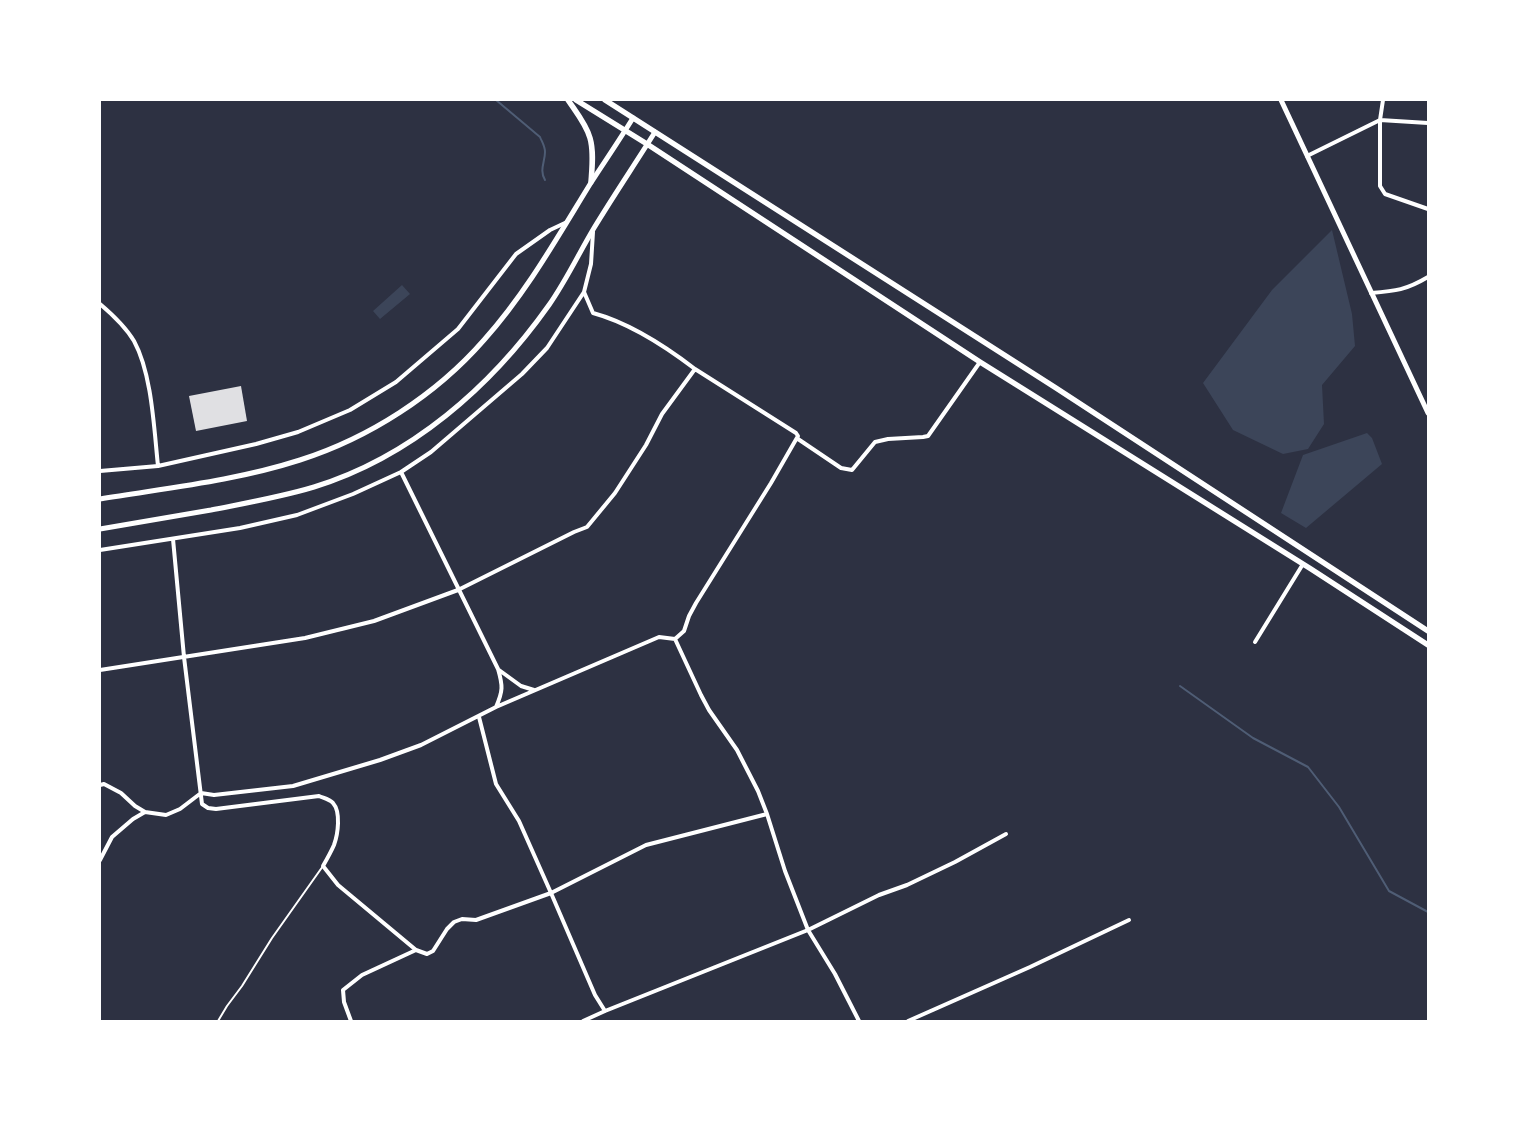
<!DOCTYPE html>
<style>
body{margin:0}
#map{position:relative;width:1528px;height:1121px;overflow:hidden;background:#2d3142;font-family:Roboto,sans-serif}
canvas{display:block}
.frame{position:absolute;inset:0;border:101px solid #fff;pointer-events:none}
</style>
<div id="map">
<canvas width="1528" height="1121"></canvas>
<div class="frame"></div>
</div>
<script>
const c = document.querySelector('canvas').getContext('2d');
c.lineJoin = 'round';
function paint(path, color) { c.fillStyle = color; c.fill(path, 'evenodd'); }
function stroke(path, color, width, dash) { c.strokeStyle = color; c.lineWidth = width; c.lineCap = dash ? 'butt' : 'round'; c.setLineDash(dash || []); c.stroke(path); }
const green = new Path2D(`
 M1332,230l20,84 3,32 -33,39 2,39 -16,25 -25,5 -50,-24 -30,-47 69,-93z
 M402,285l8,9 -30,25 -7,-8z
 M1367,433l5,5 10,26 -76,64 -25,-15 22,-58z`);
const stream = new Path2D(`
 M496,100l44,37c2,5 5,9 5,15 0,10 -6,18 0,28
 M1180,686l73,52 55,29 31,40 50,84 39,21`);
const building = new Path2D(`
 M241,386l6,35 -51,10 -7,-35z`);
const service = new Path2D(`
 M218,1021l9,-15 15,-20 30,-48 51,-72`);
const minor = new Path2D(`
 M1383,100l-3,20v66l5,8 43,15
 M1307,156l73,-36 48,3
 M1371,293c25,-2 35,-3 57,-16
 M100,304c13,11 25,22 34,37 18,33 20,88 24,125
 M798,439l43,29 11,2 23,-28 13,-3 35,-2 5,-1 52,-74
 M100,471l58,-5 98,-22 42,-12 52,-22 46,-28 62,-53 58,-75 34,-24 17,-8
 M401,472l97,197c5,17 5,22 -2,38
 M173,539l11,118 18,147 6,4 8,1 103,-13c4,2 10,3 14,7 8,9 5,31 1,42 -3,7 -7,14 -11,21l15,19 78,65 11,4 6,-3 14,-22 7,-7 8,-3 14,1 75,-27 95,-48 121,-31
 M100,550l140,-22 57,-13 56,-21 48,-22 30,-20 91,-78 25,-26 37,-56 7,-28 2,-32
 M675,639l26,56 8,15 28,40 21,41 9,23 18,57 23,59 27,44 24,47
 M1255,642l48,-78
 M100,670l205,-32 69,-17 84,-31 116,-58 13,-5 28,-34 31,-48 16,-31 33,-45c-30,-23 -65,-46 -102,-56l-9,-21
 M499,670l22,16 13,4
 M479,717l17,67 23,37 32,72 44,102 10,16
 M100,785l4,-1 17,9 14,13 10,6 21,3 14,-6 21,-16 13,2 79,-9 87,-26 41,-15 75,-38 163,-70 16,2 9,-8 5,-15 7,-13 75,-120 27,-47 -2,-3 -101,-64
 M100,860l12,-23 21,-18 12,-7
 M351,1021l-7,-19 -1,-12 19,-15 54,-25
 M583,1021l22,-10 203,-81 71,-35 28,-10 48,-23 51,-28
 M908,1021l122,-54 99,-47`);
const tertiary = new Path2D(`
 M1281,100l147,313
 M100,499c66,-11 135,-18 200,-39 69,-22 136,-65 184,-120 43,-48 74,-104 108,-159 14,-21 28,-42 41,-63
 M100,529c37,-6 74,-13 111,-19 35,-7 70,-13 103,-23 97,-30 177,-100 235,-182 17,-24 30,-52 45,-77 20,-33 41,-64 61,-96`);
const secondary = new Path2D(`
 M568,100c8,12 18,24 22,38 4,14 2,30 1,44
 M576,100l71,44 333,218 331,207 117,76
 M605,100l451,288 372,243`);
paint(green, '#3c4559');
stroke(stream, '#4f5d75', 2);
paint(building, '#e0e0e3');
stroke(service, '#fff', 2);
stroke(minor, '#fff', 4);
stroke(tertiary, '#fff', 5);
stroke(secondary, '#fff', 5.5);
</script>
